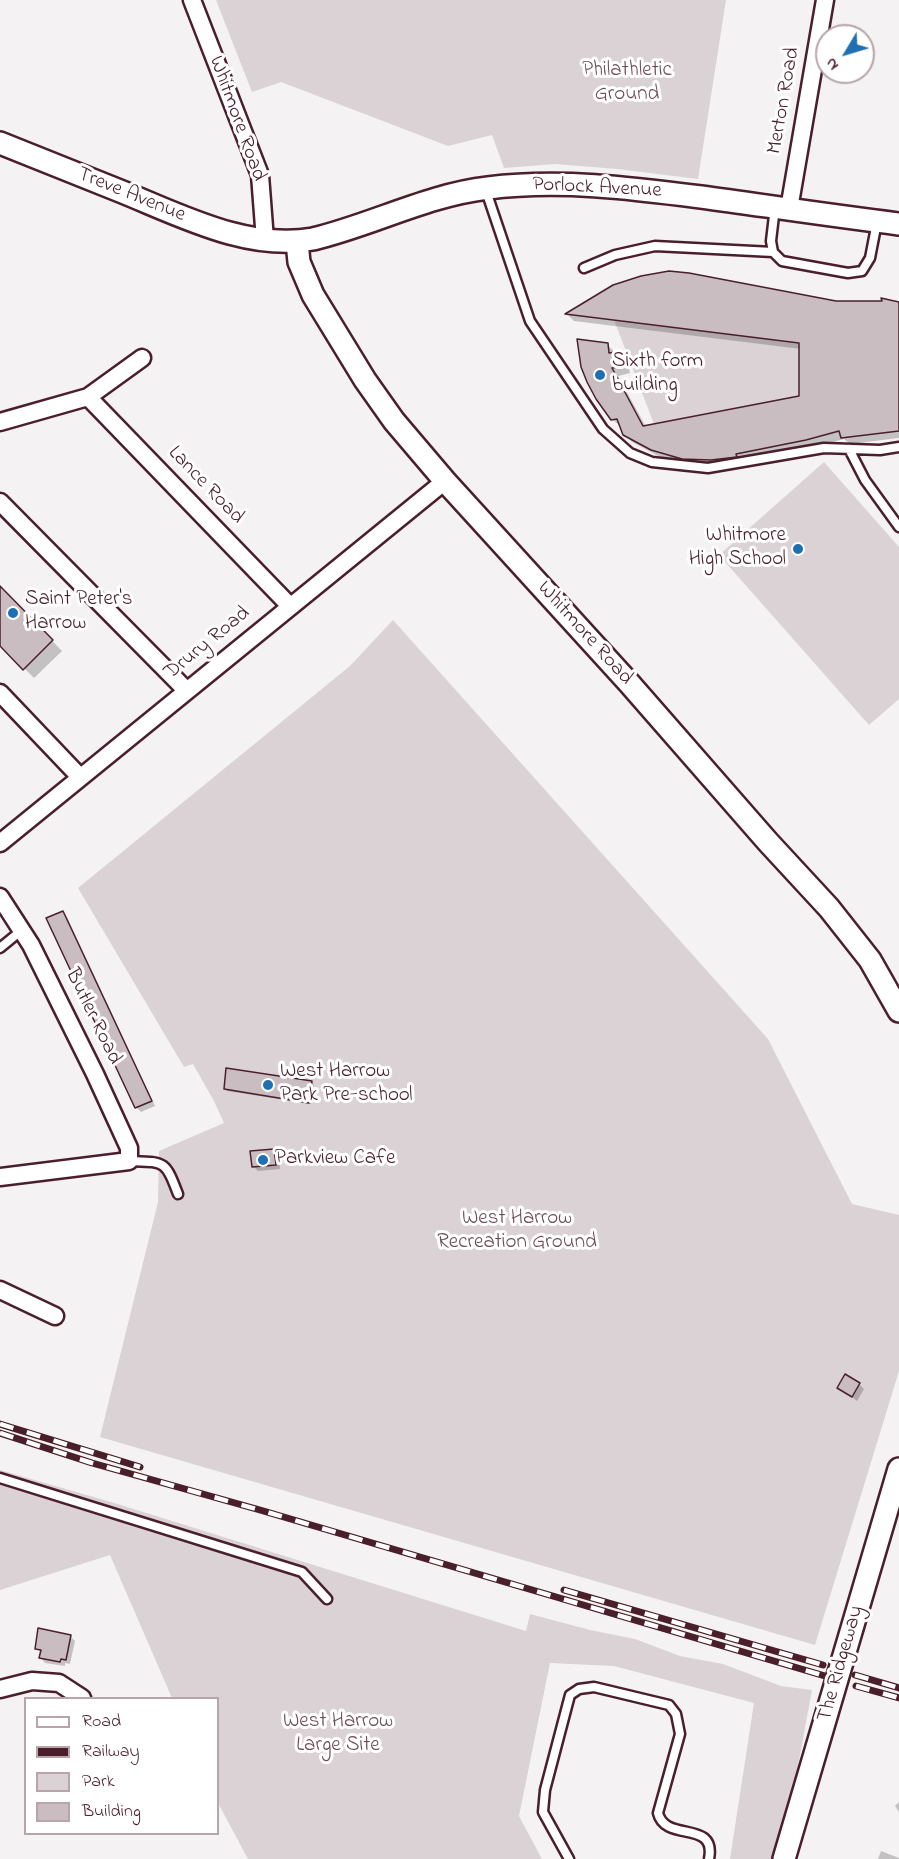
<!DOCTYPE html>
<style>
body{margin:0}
#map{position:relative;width:899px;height:1859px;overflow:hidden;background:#f4f2f2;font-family:"Indie Flower",sans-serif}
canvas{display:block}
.legend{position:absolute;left:24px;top:1697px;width:195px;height:138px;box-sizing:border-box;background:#fff;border:2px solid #b7a5aa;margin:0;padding:8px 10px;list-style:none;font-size:18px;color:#4a1f2b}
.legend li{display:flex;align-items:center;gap:12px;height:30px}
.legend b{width:30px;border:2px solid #b7a5aa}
.north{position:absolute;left:815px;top:24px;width:60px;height:60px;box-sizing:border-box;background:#fff;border:2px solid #b7a5aa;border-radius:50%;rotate:232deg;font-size:16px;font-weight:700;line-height:24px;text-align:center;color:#4a1f2b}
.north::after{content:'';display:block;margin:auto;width:21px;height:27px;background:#1f6fb2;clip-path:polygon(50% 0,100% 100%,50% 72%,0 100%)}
</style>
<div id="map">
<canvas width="899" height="1859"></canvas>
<ul class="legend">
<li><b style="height:8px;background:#fff"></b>Road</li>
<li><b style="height:8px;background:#4a1f2b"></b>Railway</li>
<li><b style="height:16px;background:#dbd2d5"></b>Park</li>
<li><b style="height:16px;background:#cabdc1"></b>Building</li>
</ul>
<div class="north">N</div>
</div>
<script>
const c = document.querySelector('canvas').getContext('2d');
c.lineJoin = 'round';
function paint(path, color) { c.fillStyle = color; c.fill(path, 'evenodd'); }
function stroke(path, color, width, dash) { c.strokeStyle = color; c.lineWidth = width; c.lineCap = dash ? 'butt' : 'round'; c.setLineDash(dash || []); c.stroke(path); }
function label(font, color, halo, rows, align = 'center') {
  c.font = font + ' "Indie Flower",sans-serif'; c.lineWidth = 6; c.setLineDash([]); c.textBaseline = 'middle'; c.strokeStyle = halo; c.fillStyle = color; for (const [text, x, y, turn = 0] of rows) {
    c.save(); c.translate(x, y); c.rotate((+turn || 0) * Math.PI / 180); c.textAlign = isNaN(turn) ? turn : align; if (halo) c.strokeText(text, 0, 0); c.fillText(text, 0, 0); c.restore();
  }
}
const green = new Path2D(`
 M216,0h510l-28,179 -81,-10 -62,-5 -51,4 -12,-33 -44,11 -167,-64 -29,10z
 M614,320l185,23v53l-145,28z
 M824,462l75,85v152l-30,26 -150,-170z
 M393,620l375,419 84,165 47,11v156l-84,274 -715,-208 58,-235 1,-51 65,-28 -10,-22 -21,-37 -9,3 -106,-179 272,-222z
 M0,1470l111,32 415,129 4,-17 60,16 45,9 45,17 43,8 58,22 31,4 -15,81 -25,88h-42l24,-156 -140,-37 -64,-3 -31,153 23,43h-294l-30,-56v-105h-46l-62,-143 -110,35z`);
const shadow = new Path2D(`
 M614,286l222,17h63v135l-49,6 -6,-5 -30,8 -72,14 -51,5 -31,-9 -28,-15 -8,-8 -3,-7 -9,-8 -5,-74 8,7h5l7,8 3,13 -12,3 28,51 155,-29v-49l-227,-28 -6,-6z
 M0,587l62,64 -28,27 -34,-34z
 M63,912l4,5 88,189 -14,6 -4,-4 -89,-189z
 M312,1083l2,2 -3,19 -84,-13 -2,-2z
 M274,1150l5,5 1,14 -22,2 -5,-5z
 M859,1384l5,5 -7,12 -18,-13z
 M70,1636l5,5 -5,23 -5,-1v3l-20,-3 -4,-5 1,-5 -6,-5z
 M899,1802v10l-4,-6z
 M881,1851l18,7v1h-21z`);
const building = new Path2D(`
 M669,271l20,2 147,28h46l-1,-3 18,4v129l-58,7 -2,-7 -33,9 -70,14 1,3 -26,3 -29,-1 -31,-9 -28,-15 -6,-16 -6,1 -15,-21 -9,-17 -6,-15 -4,-28 31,4 1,10 12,-2 3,15 -12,2 31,58 156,-30v-53l-234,-29 48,-29 28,-9z
 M0,586l53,54 -30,30 -23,-24z
 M63,911l89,190 -17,7 -89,-190z
 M226,1068l86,13 -3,22 -85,-14z
 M274,1149l2,16 -24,2 -2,-16z
 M845,1374l15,9 -8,14 -15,-9z
 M38,1628l33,7 -5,25 -5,-1 -1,3 -21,-4 2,-8 -6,-1z`);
const service = new Path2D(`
 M485,188l45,133 73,108 27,24 22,9 56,6 116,-20 56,2 19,-3
 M775,207l-4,34 2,11 9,9 66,12 14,-2 8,-13 7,-36
 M584,268l31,-13 40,-9 118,6
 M849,449l16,31 34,47
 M0,948l22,-18
 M129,1161c36,1 36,-1 49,33
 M0,1478l302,94 25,27
 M569,1859l-26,-47 2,-22 25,-95 9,-6 15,-2 75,18 7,9 4,20 -22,79c7,30 59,6 51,46`);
const minor = new Path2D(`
 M192,0l68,175 5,65
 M789,209l36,-209
 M88,397l202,209
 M0,422l88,-25 54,-39
 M0,502l186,188
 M0,693l80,84
 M0,843l445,-362
 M0,897l31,48 64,129 34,74v13l-129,16
 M0,1290l55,26
 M0,1689l32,-8 27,2 23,15`);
const tertiary = new Path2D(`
 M0,143c40,16 80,32 120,48 60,24 127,60 193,48 59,-14 114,-44 175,-51 71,-9 142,0 213,9 66,9 132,19 198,27
 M297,242l2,20 14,33 52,85 29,41 51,60 184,202 139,159 61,66 41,52 29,51
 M784,1859l115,-390`);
const rail = new Path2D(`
 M0,1424l140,43
 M0,1433l92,30 168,47 565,166
 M564,1590l259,75
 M855,1675l44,13
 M856,1686l43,12`);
const markers = [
 [600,375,6,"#1f6fb2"],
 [798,549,6,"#1f6fb2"],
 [13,613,6,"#1f6fb2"],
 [268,1085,6,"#1f6fb2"],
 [263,1160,6,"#1f6fb2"]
];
const parkNames = [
 ["Philathletic",627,72],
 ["Ground",627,96],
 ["West Harrow",517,1220],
 ["Recreation Ground",517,1244],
 ["West Harrow",338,1723],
 ["Large Site",338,1747]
];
const streetNames = [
 ["Merton Road",785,101,-80],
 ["Whitmore Road",236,119,70],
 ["Porlock Avenue",597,189,3],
 ["Treve Avenue",131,196,22],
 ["Lance Road",205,486,46],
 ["Whitmore Road",584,634,48],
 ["Drury Road",208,644,-39],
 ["Butler Road",92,1017,64],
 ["The Ridgeway",842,1664,-74]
];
const poiNames = [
 ["Sixth form",612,363],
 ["building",612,387],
 ["Whitmore",786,537,"right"],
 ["High School",786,561,"right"],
 ["Saint Peter's",25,601],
 ["Harrow",25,625],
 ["West Harrow",280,1073],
 ["Park Pre-school",280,1097],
 ["Parkview Cafe",275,1160]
];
paint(green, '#dbd2d5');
paint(shadow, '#0003');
paint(building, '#cabdc1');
stroke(building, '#4a1f2b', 1.5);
stroke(service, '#4a1f2b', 13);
stroke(minor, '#4a1f2b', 21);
stroke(tertiary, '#4a1f2b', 26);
stroke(service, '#fff', 8);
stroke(minor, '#fff', 16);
stroke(tertiary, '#fff', 21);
stroke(rail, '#4a1f2b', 7);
stroke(rail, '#fff', 4.5, [14]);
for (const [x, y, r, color] of markers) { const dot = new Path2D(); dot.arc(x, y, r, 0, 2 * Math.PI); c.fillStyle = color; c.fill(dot); stroke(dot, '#fff', 2); }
label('21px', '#6e4c56', '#fff', parkNames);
label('21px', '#4a1f2b', '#fff', streetNames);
label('21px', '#4a1f2b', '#fff', poiNames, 'left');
</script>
